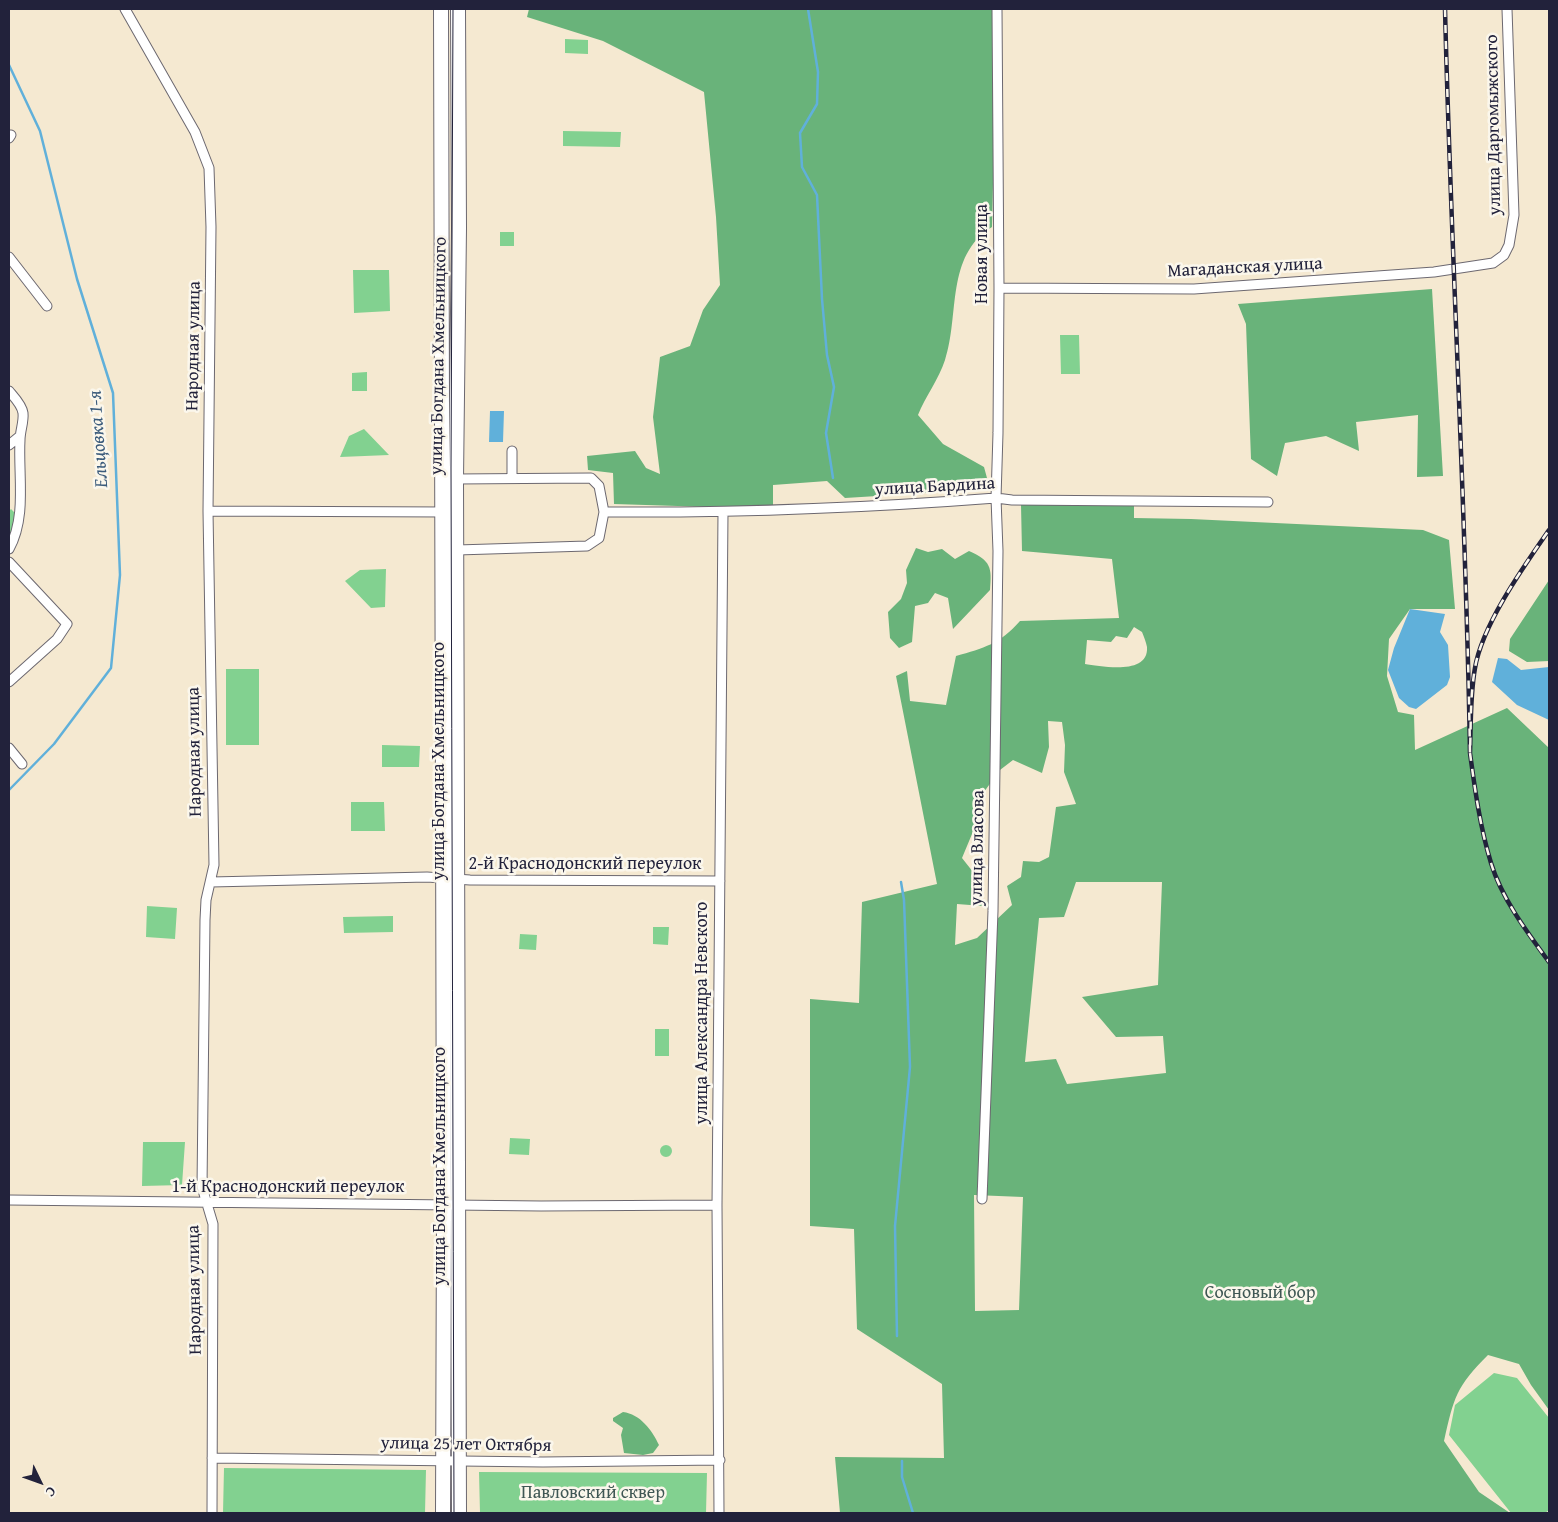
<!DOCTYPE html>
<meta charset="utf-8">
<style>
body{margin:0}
#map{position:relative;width:1558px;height:1522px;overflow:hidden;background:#f5e9d1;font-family:"Gentium Book Plus",serif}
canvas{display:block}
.frame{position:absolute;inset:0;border:10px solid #22223b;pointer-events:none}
.north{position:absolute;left:15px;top:1457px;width:50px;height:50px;-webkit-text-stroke:4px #fbf7ec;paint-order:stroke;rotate:132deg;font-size:14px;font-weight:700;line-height:20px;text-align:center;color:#22223b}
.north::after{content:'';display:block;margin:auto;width:18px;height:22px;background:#22223b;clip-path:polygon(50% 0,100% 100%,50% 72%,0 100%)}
</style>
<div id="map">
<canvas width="1558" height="1522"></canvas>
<div class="frame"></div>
<div class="north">С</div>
</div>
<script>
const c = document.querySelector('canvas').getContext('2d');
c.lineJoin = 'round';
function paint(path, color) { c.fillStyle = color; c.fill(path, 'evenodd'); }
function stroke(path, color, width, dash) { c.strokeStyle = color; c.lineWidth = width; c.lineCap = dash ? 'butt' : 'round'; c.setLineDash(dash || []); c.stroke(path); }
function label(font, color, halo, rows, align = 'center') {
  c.font = font + ' "Gentium Book Plus",serif'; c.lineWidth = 5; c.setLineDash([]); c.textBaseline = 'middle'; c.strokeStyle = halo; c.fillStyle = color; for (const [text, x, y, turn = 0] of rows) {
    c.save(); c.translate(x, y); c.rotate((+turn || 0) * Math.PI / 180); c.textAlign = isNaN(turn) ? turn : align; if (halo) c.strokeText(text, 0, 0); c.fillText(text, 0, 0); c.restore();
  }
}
const green = new Path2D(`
 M565,39l23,1v14l-23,-1z
 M563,131l58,1 -1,15 -57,-1z
 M500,232h14v14h-14z
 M353,270h36l1,41 -36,2z
 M1060,335h19l1,39h-19z
 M367,372v19h-15v-18z
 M364,429l25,26 -49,2 9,-21z
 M11,509l5,5 -7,29v-32z
 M386,569l-1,38 -14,1 -26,-27 15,-11z
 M226,669h33v76h-33z
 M382,745l38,1 -1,21h-37z
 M351,802h33l1,29h-34z
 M147,906l30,2 -2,31 -29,-2z
 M393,916v16l-49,1 -1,-16z
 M653,927h16l-1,18 -15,-1z
 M520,934l17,1 -1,15 -17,-1z
 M655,1029h14v27h-14z
 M510,1138l20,1 -1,16 -20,-1z
 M143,1142h42l-3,43 -40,1z
 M660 1151a6 6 0 1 1 12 0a6 6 0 1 1-12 0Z
 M1494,1373l23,5 32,40v92l-4,3h-34l-62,-78 6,-30z
 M224,1468l202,2 -1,43h-202z
 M479,1472l228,1 -1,40h-226z`);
const forest = new Path2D(`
 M529,9l468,1 -5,217c-47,29 -32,88 -47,133 -6,19 -20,37 -27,55l25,29 41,23 6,22 -145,9 -18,-17 -54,4v24l-159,-5 -1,-31 -25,-3 -1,-14 48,-5 11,17 14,6 -7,-57 7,-60 30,-11 13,-36 17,-25 -4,-68 -12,-125 -101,-51 -76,-24z
 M1432,289l11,187 -26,1 1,-62 -62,7 3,29 -33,-15 -41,7 -8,33 -26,-17 -5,-135 -8,-20z
 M1134,503v15l57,1 232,11 26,10 6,69h-45l-21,30 -2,37 11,36 16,3 1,35 92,-42 42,40v662l-18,-25 -12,-21 -31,-9c-32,32 -34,42 -44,86l35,51 31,21h-670l-5,-56 109,1 -2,-74 -85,-55 -3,-100 -44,-3v-227l49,4 3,-101 75,-18 -41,-208 11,-5 3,30 36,4 10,-49c28,-8 44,-12 64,-35l99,-3 -7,-59 -90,-8 -1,-46zM1134,627l8,5c2,5 4,10 5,15 2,29 -46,19 -62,17l2,-24 24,2 5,-6 11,2zM1048,721l14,1 3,23 -1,27 12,32 -20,3 -7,50 -10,5 -16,-1 -2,16 -14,9 5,19 -35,33 -22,7 2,-41 26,2 -6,-29 -15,-19 20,-48 -1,-14 19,-26 13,-10 29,13 7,-26zM1076,882h86l-4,103 -76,12 34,40 47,-1 3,37 -99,11 -11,-25 -31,3 14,-144 25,-1zM974,1195l49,2 -4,113 -44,1z
 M916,548l12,4 14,-3 13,10 14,-8c22,10 23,16 21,39l-37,39 -5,-31 -13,-5 -7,10 -13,3 -3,36 -13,6 -9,-10 -2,-26 13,-13 6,-16 -1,-13z
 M1549,580v81l-22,1 -18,-11 1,-12z
 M623,1412c17,2 29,18 36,33l-6,8 -10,2 -19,-2 -3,-18 2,-7 -10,-7v-3z`);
const water = new Path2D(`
 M490,411h14l-1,31h-14z
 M1410,609l35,5 -5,18 8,13 2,32 -3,8 -31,24 -7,-2 -10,-9 -11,-28 6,-22z
 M1498,658l9,1 14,11 28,-3v53l-32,-15 -25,-23z`);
const stream = new Path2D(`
 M808,9l10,63 -1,32 -17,29 2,34 15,28 5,104 5,56 7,32 -8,46 7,45
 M9,65l31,66 37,148 36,114 7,182 -9,93 -57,76 -45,46
 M897,1336l-2,-110 15,-159 -6,-167 -3,-18
 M902,1461v16l11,36`);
const minor = new Path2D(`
 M125,9l70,123 14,36 2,59 -3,284 6,354 -8,35 -1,20 -3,267 11,37 -1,289
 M9,138l2,-3
 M9,257l38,49
 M999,288l195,1 240,-17 59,-9 11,-8 5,-10 5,-30 -7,-206
 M9,391c5,6 13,14 14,22 1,9 -3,18 -3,27 -2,35 7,77 -11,109
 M9,445l11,-9
 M512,478v-27
 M456,479l135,-1 8,8 5,26
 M208,511l238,1
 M457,550l130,-4 12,-8 5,-26c131,1 261,-4 392,-14l16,2 256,2
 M9,562l58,62 -10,15 -48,43
 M9,748l13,16
 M211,882l216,-5 43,3 250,1
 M982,1199l11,-288 5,-360 -2,-53 2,-65 1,-145 -2,-279
 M9,1200l532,6 176,-1
 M212,1458l331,4 177,-2
 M719,1513l-2,-308 6,-692`);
const trunk = new Path2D(`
 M441,9l3,1205 -1,299
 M458,9l1,219 -3,251 3,1034`);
const tram = new Path2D(`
 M453,9l-2,458 3,1046`);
const rail = new Path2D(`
 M1445,9c6,248 21,495 25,744 1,-28 0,-57 5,-85 7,-43 49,-102 74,-138
 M1470,753c5,37 10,74 21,110 11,36 36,69 58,99`);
const streetNames = [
 ["улица Даргомыжского",1494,125,-91],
 ["Новая улица",982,254,-90],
 ["Магаданская улица",1245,268,-3],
 ["Народная улица",194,346,-89],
 ["улица Богдана Хмельницкого",439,356,-89],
 ["улица Бардина",935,487,-3],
 ["Народная улица",195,752,-91],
 ["улица Богдана Хмельницкого",439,761,-90],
 ["улица Власова",978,848,-89],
 ["2-й Краснодонский переулок",585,864],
 ["улица Александра Невского",702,1013,-90],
 ["улица Богдана Хмельницкого",440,1166,-90],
 ["1-й Краснодонский переулок",288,1187],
 ["Народная улица",195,1290,-91],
 ["улица 25 лет Октября",466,1445,1]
];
const parkNames = [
 ["Сосновый бор",1260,1293],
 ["Павловский сквер",593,1493]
];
const waterNames = [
 ["Ельцовка 1-я",99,439,-94]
];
paint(green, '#82d190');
paint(forest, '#69b37a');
paint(water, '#60b0da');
stroke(stream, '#60b0da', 2.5);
stroke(minor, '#6c6870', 11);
stroke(trunk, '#6c6870', 16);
stroke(minor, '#fff', 9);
stroke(trunk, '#fff', 14);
stroke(tram, '#22223b', 1);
stroke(rail, '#22223b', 4.5);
stroke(rail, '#fbf7ec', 2.5, [8]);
label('18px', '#22223b', '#fbf7ec', streetNames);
label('18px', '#3f5754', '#fbf7ec', parkNames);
label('italic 19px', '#3b5b7b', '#fbf7ec', waterNames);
</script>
